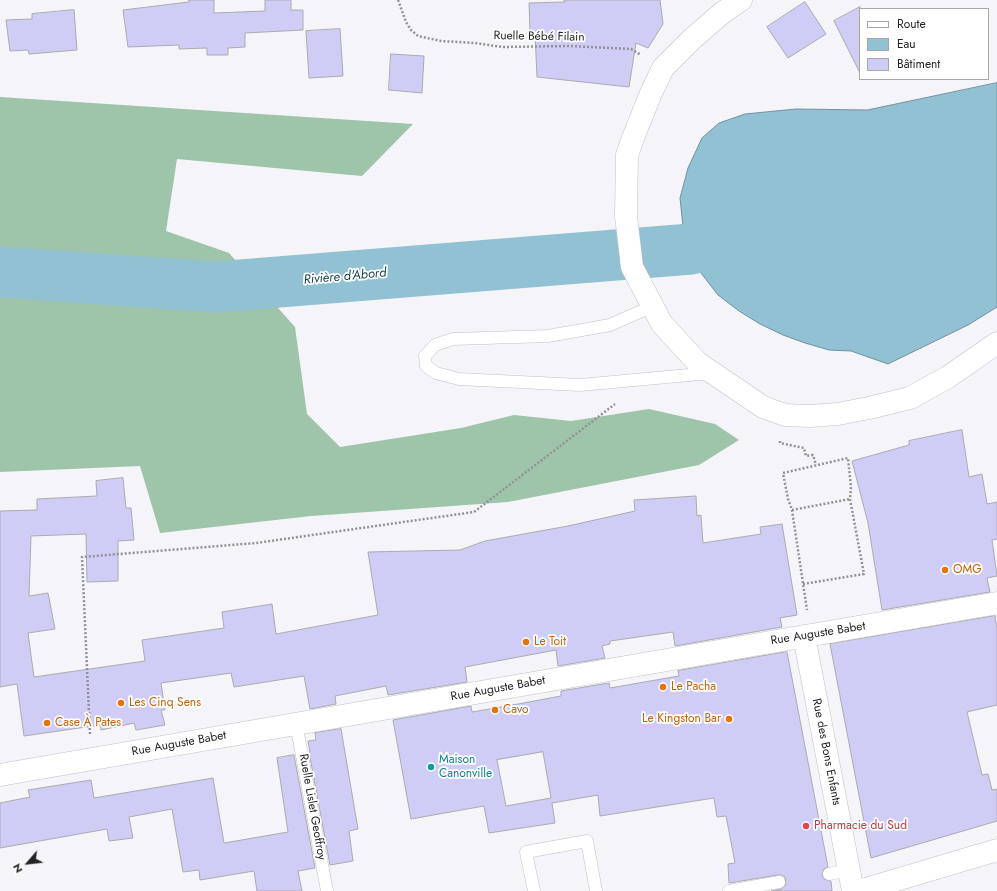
<!DOCTYPE html>
<meta charset="utf-8">
<style>
body{margin:0}
#map{position:relative;width:997px;height:891px;overflow:hidden;background:#f4f4f9;font-family:Jost,sans-serif}
canvas{display:block}
.legend{position:absolute;left:859px;top:8px;width:130px;height:72px;box-sizing:border-box;background:#fff;border:1px solid #a7a7a8;margin:0;padding:5px 7px;list-style:none;font-size:12px;color:#232325}
.legend li{display:flex;align-items:center;gap:8px;height:20px}
.legend b{width:20px;border:1px solid #a7a7a8}
.north{position:absolute;left:8px;top:843px;width:40px;height:40px;-webkit-text-stroke:3px #fff;paint-order:stroke;rotate:242deg;font-size:11px;font-weight:700;line-height:16px;text-align:center;color:#232325}
.north::after{content:'';display:block;margin:auto;width:14px;height:18px;background:#232325;clip-path:polygon(50% 0,100% 100%,50% 72%,0 100%)}
</style>
<div id="map">
<canvas width="997" height="891"></canvas>
<ul class="legend">
<li><b style="height:5px;background:#fff"></b>Route</li>
<li><b style="height:11px;background:#91c1d3"></b>Eau</li>
<li><b style="height:11px;background:#cfcdf6"></b>Bâtiment</li>
</ul>
<div class="north">N</div>
</div>
<script>
const c = document.querySelector('canvas').getContext('2d');
c.lineJoin = 'round';
function paint(path, color) { c.fillStyle = color; c.fill(path, 'evenodd'); }
function stroke(path, color, width, dash) { c.strokeStyle = color; c.lineWidth = width; c.lineCap = dash ? 'butt' : 'round'; c.setLineDash(dash || []); c.stroke(path); }
function label(font, color, halo, rows, align = 'center') {
  c.font = font + ' Jost,sans-serif'; c.lineWidth = 3.5; c.setLineDash([]); c.textBaseline = 'middle'; c.strokeStyle = halo; c.fillStyle = color; for (const [text, x, y, turn = 0] of rows) {
    c.save(); c.translate(x, y); c.rotate((+turn || 0) * Math.PI / 180); c.textAlign = isNaN(turn) ? turn : align; if (halo) c.strokeText(text, 0, 0); c.fillText(text, 0, 0); c.restore();
  }
}
const forest = new Path2D(`
 M0,97l413,27 -51,52 -185,-17 -11,72 63,22 66,74 12,87 33,33 121,-19 53,-13 57,6 78,-12 66,15 24,16 -40,25 -191,37 -197,14 -151,17 -20,-67 -140,6z`);
const water = new Path2D(`
 M997,83v224l-29,18 -80,39 -37,-13 -22,-1 -24,-7 -22,-8 -23,-11 -21,-13 -21,-16 -17,-22 -10,-24 -8,-23 -3,-28 8,-30 14,-30 17,-15 26,-9 51,-5 71,1z`);
const river = new Path2D(`
 M0,272l216,15 475,-38`);
const building = new Path2D(`
 M189,0h25v13l51,-2v-11h26v10h12v20l-58,3v14l-17,1v7h-21v-7l-28,1v-4l-51,2 -5,-37 66,-8z
 M564,0h96l3,24 -15,24 -12,-5 -7,44 -92,-10 -2,-44h-5l-1,-30 36,-1z
 M805,2l21,32 -38,24 -21,-31z
 M860,7v66l-26,-52z
 M74,10l3,40 -48,4 -1,-4 -18,1 -4,-31 26,-1v-5z
 M340,29l3,47 -34,2 -3,-47z
 M391,54l33,2 -2,37 -33,-3z
 M962,430l7,47 13,-3 5,30 10,-2v37l-5,1 5,36 -10,2 3,14 -108,18 -14,-87 -16,-62 57,-16v-4z
 M123,478l3,30h5l3,32 -16,1v40l-31,1 -1,-48 -55,2 -2,60 19,-3 7,36 -27,4 6,44 111,-16 -3,-21 82,-12 -2,-16 50,-8 4,30 102,-19 -10,-63 92,-2 25,-9 83,-15 67,-15 -1,-11 62,-4 1,20 4,-1 2,28 58,-9 -1,-7 22,-3 15,91 -17,3 2,9 -107,19 -2,-14 -63,9v3l-8,2 3,12 -47,8 -2,-16 -91,17 2,15 -79,13 -2,-9 -51,10 1,8 -26,5 -6,-33 -70,11 -3,-14 -70,10 4,27h-4l4,15 -29,5 -2,-7 -33,7 -1,-5 -76,11 -7,-52 -17,3v-176l37,-1v-11l60,-3 -1,-15z
 M995,616l2,13v76l-30,7 15,63 6,-1 4,16 5,-1v32l-126,37 -41,-214z
 M787,652l41,215 -4,2 -2,6 2,4 7,2 1,10h-61l10,-2 5,-4 -1,-8 -3,-2h-4l-49,8 -1,-19 7,-1 -9,-47 -9,1 -3,-19 -114,18 -2,-21 -46,8 3,20 -66,10 -5,-27 -73,13 -18,-99 78,-14 1,6 46,-8 43,-8v-5l48,-8 1,5 69,-12 -1,-5zM543,752l8,46 -45,8 -9,-46z
 M341,729l17,100 -9,2 4,30 -23,4 -21,-113h1l-2,-11 8,-1 -1,-7z
 M294,755l21,113 -17,3 4,20h-45l-3,-20 -54,9 -1,-10 -16,2 -11,-63 -43,8 4,21 -24,3 -2,-12 -107,19v-45l30,-6 -2,-7 63,-10 3,18 119,-20 11,65 64,-11 -11,-74z`);
const path = new Path2D(`
 M398,0l8,22 5,8 7,6 23,5 34,2 27,4 68,-1 61,3 10,6
 M780,441v2l24,5 2,8 7,-1 3,10
 M792,510l58,-11
 M803,584l61,-10 -14,-75 1,-12 -3,-29 -65,15 5,26 4,11 15,100
 M90,734l-8,-177 174,-14 218,-31 141,-108`);
const service = new Path2D(`
 M653,306l-43,19 -62,11 -95,3 -18,6 -10,11 1,10 10,7 23,6 121,6 131,-12
 M296,723l31,168
 M829,874l20,-4
 M534,891l-8,-39 61,-11 9,50
 M729,891l50,-9`);
const minor = new Path2D(`
 M859,891l138,-41`);
const tertiary = new Path2D(`
 M741,0l-19,13 -30,26 -29,29 -12,25 -18,45 -6,17 -1,61 6,51 30,57 36,39 65,44 22,8 25,1 28,-2 31,-6 41,-10 38,-21 49,-34
 M804,636l49,255
 M0,775l997,-172`);
const markers = [
 [945,570,4,"#e8710a"],
 [526,642,4,"#e8710a"],
 [663,687,4,"#e8710a"],
 [121,703,4,"#e8710a"],
 [495,710,4,"#e8710a"],
 [729,719,4,"#e8710a"],
 [47,723,4,"#e8710a"],
 [431,767,4,"#0f9aa8"],
 [806,826,4,"#e0444e"]
];
const streetNames = [
 ["Ruelle Bébé Filain",539,37,1],
 ["Rue Auguste Babet",818,634,-9],
 ["Rue Auguste Babet",498,689,-10],
 ["Rue Auguste Babet",179,744,-10],
 ["Rue des Bons Enfants",826,752,79],
 ["Ruelle Lislet Geoffroy",312,807,80]
];
const foodNames = [
 ["OMG",953,570],
 ["Le Toit",534,642],
 ["Le Pacha",671,687],
 ["Les Cinq Sens",129,703],
 ["Cavo",503,710],
 ["Le Kingston Bar",721,719,"right"],
 ["Case À Pates",55,723]
];
const cultureNames = [
 ["Maison",439,760],
 ["Canonville",439,774]
];
const healthNames = [
 ["Pharmacie du Sud",814,826]
];
const waterNames = [
 ["Rivière d'Abord",345,277,-5]
];
paint(forest, '#9ec4a9');
paint(water, '#91c1d3');
stroke(water, '#70929f', 1);
stroke(river, '#91c1d3', 51);
paint(building, '#cfcdf6');
stroke(building, '#aaaaaf', 1);
stroke(service, '#c2c1c7', 13);
stroke(minor, '#c2c1c7', 23);
stroke(tertiary, '#c2c1c7', 23);
stroke(path, '#929295', 2.5, [2, 2]);
stroke(service, '#fff', 12);
stroke(minor, '#fff', 22);
stroke(tertiary, '#fff', 22);
for (const [x, y, r, color] of markers) { const dot = new Path2D(); dot.arc(x, y, r, 0, 2 * Math.PI); c.fillStyle = color; c.fill(dot); stroke(dot, '#fff', 1.5); }
label('12px', '#232325', '#fff', streetNames);
label('12px', '#c56008', '#fff', foodNames, 'left');
label('12px', '#0d838f', '#fff', cultureNames, 'left');
label('12px', '#be3a42', '#fff', healthNames, 'left');
label('italic 13px', '#133e4b', '#fff', waterNames);
</script>
